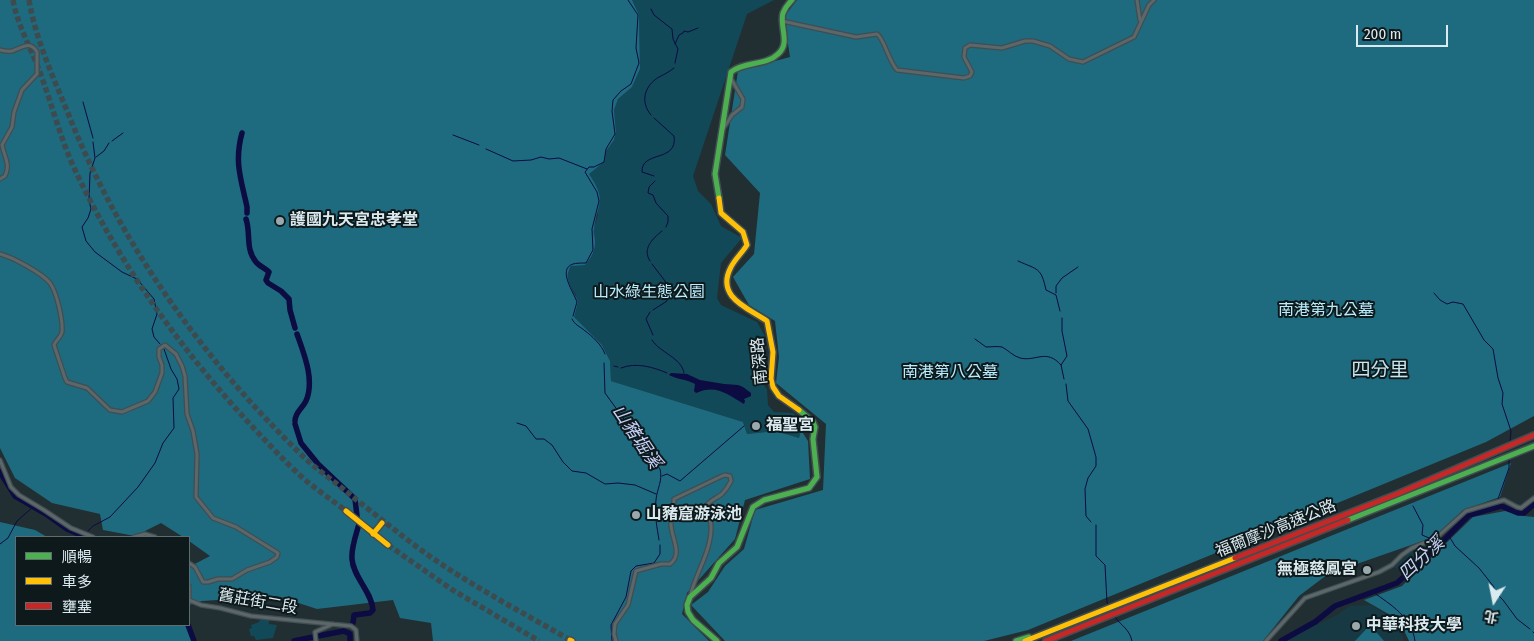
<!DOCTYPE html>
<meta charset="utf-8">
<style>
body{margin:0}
#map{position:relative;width:1534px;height:641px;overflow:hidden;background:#212f33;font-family:"Fira Sans Condensed","Noto Sans TC",sans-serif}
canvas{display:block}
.legend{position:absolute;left:15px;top:536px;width:175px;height:90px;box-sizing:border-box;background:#0e191c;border:1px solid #606d70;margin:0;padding:6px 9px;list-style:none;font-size:15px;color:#dbeaef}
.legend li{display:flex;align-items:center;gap:10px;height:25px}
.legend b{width:25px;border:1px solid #606d70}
.north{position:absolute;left:1469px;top:576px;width:50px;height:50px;-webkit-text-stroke:4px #0e191c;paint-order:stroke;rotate:191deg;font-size:14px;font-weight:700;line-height:20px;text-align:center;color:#dbeaef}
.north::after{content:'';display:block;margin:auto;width:18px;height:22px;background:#dbeaef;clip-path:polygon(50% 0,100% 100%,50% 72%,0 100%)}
.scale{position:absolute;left:1356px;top:25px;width:92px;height:22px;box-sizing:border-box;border:2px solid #dbeaef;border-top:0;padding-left:6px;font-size:15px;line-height:18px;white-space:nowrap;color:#dbeaef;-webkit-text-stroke:4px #0e191c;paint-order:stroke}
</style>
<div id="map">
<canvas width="1534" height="641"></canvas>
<ul class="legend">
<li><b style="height:6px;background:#4caf50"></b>順暢</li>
<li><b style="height:6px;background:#ffc107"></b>車多</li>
<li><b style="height:6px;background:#c62828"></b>壅塞</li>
</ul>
<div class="north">北</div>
<div class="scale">200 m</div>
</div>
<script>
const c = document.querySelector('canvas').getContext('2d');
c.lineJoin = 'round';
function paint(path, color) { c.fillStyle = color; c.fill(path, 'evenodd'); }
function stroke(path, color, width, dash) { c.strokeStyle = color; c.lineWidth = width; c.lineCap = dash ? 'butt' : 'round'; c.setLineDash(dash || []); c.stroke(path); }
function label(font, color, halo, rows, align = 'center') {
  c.font = font + ' "Fira Sans Condensed","Noto Sans TC",sans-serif'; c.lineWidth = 4; c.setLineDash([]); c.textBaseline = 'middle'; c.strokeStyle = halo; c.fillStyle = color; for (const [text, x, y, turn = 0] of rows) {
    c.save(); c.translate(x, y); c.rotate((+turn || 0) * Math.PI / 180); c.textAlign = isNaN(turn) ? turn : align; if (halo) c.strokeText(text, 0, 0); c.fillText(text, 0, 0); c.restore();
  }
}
const built = new Path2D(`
 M1432,541l1,2 -12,9 -18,19 -10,-4 13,-10 2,-4z
 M1371,605l26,16 7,20h-117l14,-9 36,-17 13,-9z`);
const green = new Path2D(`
 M632,0h142l-27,14 -54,162 5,15 13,13 10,22 21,12 -21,25 -4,35 4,7 36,17 8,14 1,23 -9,18 10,12 1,16 6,7 19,1 15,12 -7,5 -2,8 -23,-7 -29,3 -4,-12 -132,-41 -1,-20 -8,-16 -29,-28 3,-22 -8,-13v-12l27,-30 -2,-10 5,-15 -10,-41 17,-13 1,-10 8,-11 2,-8 -2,-22 4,-11 14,-12 8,-18 -1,-54z
 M260,620h9v4l8,1 -4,13 -17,2 -2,-4h-3l-2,-7 3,-1 -1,-3 8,-3z`);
const forest = new Path2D(`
 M0,0h632l7,15 1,54 -8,18 -14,12 -4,11 2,22 -2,8 -8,11 -1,10 -16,13c18,27 9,27 5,55 -1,4 1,7 1,11 1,10 -4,18 -10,25l-14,1c-9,13 3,24 7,36l-4,15 28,28 8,16 1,20 132,41 4,12 29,-3 23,7 2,-8 7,11 2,38 -65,21 -10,39 -48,54 -5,21 27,27h-276l-2,-18 -31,-5 -7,-18 -76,9 -40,-13 -75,5 -13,4v-38l21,-11 -21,-15v-4h-6l-22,-14 -26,13 -32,-6 -3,-16 -48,-11 -37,-25 -15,-30z
 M797,0h737v416l-48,26 -458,188 -44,11h-259l-34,-36 17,-13 17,-26 19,-17 11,-39 68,-20 3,-66 -50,-41 3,-26 -4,-36 -26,-16 -16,-28 21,-23 6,-61 -35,-38 13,-84 52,-14 -6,-40z
 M1511,463l-11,34 -37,13 -29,27 -106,37 -29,22 -36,45h-192z
 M1505,511l19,5 10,1v124h-125l-10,-21 -35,-20 38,-14 71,-69z
 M0,522l35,8 12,7h-31v88h170l4,12 3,4h-193z
 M1370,625l14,16h-29z`);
const water = new Path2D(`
 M671,373l16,1 13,6 24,4 14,1 5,2 8,6v3l-7,3 1,2 -1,3c-17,-10 -28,-20 -48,-11l-2,-2 1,-7c-8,-5 -17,-4 -26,-9z`);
const stream = new Path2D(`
 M651,9l3,6 18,14 1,10 5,10 -3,14
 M675,44l4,-9 4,-2 1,-2 4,1 10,-4
 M83,102l10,36
 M651,115c-11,-13 -7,-29 8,-38 6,-3 10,-5 15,-9
 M453,135l26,10
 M112,141l11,-8
 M93,142l2,16 -5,15 -1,27 2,9 -3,9 -6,9 4,14 9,11 27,20 15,7 17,20 3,15 -5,15 2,8 6,7
 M486,149l27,12 18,-1 10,-3 8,2 10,-1 28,11
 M96,157l8,-6 5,-8
 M654,176l-12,-4c-1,-22 36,-9 32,-36l-20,-18
 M655,181l-6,6 -1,6 5,2 3,8 12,13v6l-2,5
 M650,261c-8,-12 2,-22 12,-30
 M1018,261c20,9 23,6 28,29l10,5 4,16
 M652,264l13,17 1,4
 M1056,293v-7l6,-8 16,-11
 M1434,293l6,7 7,4 6,-2 10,2 21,36 9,9 5,29 5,15 -1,11 9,27 -1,11
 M653,310l14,-9 -1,-13
 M650,312l-4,7 7,16
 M573,316l4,-14c-3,-9 -20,-33 -4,-38 3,-1 9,-1 13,-1l7,-13 -1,-21 7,-28 -2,-9 -12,-20 4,-5h5l10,-5 2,-13 9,-15 -3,-23 1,-11 8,-9 10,-7 8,-21 -3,-15 2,-33 -10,-15
 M1062,318v13l5,25 -6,9 3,14
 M572,319c3,6 7,7 12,11 8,6 18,15 21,24
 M975,339l11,8c5,0 11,-1 16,0 6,3 11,9 18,11 16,4 26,-10 41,7
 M652,340c7,12 30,18 32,33
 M604,363l1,30 55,76c3,12 -3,19 -4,31 -2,13 1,27 3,40
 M614,366l4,1
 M621,368c15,-6 32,-1 46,5
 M1066,384l2,17 20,28 8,28v9l-8,12 -3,11 1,27 5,6
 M517,423l9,3 10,13h8l8,6 11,17 9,9 14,2 19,11 13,-1 17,2 21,9
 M662,476l5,-2 13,7 64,-55
 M1498,499l11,-31v-10
 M1413,506l10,19 -1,10 7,3
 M1498,506v-1
 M1096,525v31l9,9 2,37 1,3
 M88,531l5,-5 17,-9 28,-30 17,-24 8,-20 11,-15 -1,-30 6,-9 -2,-10 -6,-10 -7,-20
 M1449,536l6,10 24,22 15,19v4l9,9 14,19 13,10
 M1436,540l6,2
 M0,544l8,-6 9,-17 16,-14
 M1373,592c18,13 39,25 42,49
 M1115,617c7,10 14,11 17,24
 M1533,632l1,1
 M612,641l-1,-16 15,-28 5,-26 5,-5 18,-3 6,-9v-9`);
const river = new Path2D(`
 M242,133c-8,29 -1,46 5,74v6
 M246,219c5,14 -1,30 10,43 3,4 9,6 13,10l-3,8 2,3 13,8 8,8 1,11 5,18
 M295,421c0,-9 7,-12 11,-20 9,-21 -2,-47 -9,-67
 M295,424l6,19 17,21 37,35 2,17
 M0,472l15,24 31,18 21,15 18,8
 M353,623l1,-8 16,-2 3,-3c-1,-18 -20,-33 -21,-51 -1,-11 4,-24 7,-35
 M188,625l6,16
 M318,636l26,-5 6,3v7
 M294,641l19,-4
 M1281,641l34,-19 20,-16 62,-23 45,-41 27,-27 32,-9 17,7h6l10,-9`);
const highwayTunnel = new Path2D(`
 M13,0c5,28 20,51 29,78 11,30 19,62 33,92 44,93 104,177 173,252 18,19 36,39 56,57 13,11 28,21 42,32
 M29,0c7,42 27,83 43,123 52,127 137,244 237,339 14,12 30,23 44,35 23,18 45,36 68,53 47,34 99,61 149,90
 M388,545l63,44 88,52`);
const street = new Path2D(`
 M1137,0l3,20
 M782,21l74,16 21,-3c7,4 11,26 20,36l67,8 6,-2 2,-4 -8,-15 1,-9 5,-3 32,3 23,-7h8l17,5 19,13 14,3 51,-25 15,-32 5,-5
 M0,50c4,1 8,2 12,1 10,-3 18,-11 25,1v22l-15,16 -8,22 -2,15 -10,18c2,11 9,20 3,31l-5,3
 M723,129l9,-14 10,-8 1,-8 -13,-22
 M0,254c12,3 42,19 50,29 7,10 13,37 12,49 -1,5 -6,8 -8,13l11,33 2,4 20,6 23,22 12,2 26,-11 7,-9 7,-19v-8l-3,-8v-8l6,-4 11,9 6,12 3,10 2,38 6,17 4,23 -1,43 17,21 23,9 42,26 -1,4 -7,5 -23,8 -15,9h-14l-10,3h-5l-8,-15 -6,-4
 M0,460l11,27 8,8 25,15 27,18 22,9
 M134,537l11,-3 10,3
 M189,586v14l12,5 19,3 31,8 100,10 5,4 1,11
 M316,641l-1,-9 18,-8
 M616,641l-2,-7 1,-10 13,-19 8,-34 25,-7h9c14,-10 0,-28 1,-41 1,-8 3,-16 3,-24l48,-23 3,-1 5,1 1,5c-2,4 -5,9 -9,13 -6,5 -13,6 -16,13 2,6 5,13 5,19 1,25 -16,48 -21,71
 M1266,641l39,-43 74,-26 13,-7 10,-10 10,-7 24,-10 30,-27 38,-11 13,7 4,1 13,-10`);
const fast = new Path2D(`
 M719,198l-4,-24 16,-102c14,-11 35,-6 47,-18 13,-11 1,-28 5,-41 2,-5 5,-9 9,-13
 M1348,520l186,-74
 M717,641l-24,-21 -5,-8 -1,-7 3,-8 21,-19 8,-15 18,-16 16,-40 11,-7 45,-12 8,-11 -4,-38 2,-12 -2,-5 -14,-12
 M1016,641l13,-4`);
const slow = new Path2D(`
 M719,198l2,15 22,19 4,13c-5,8 -12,14 -16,22 -16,30 17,41 36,54l6,31 -2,27 2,8 6,9 20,14
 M346,511l42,34
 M373,534l9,-11
 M570,640l2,1
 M1025,641l210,-83`);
const jam = new Path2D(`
 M1235,558l162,-64 137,-59
 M1046,641l302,-121`);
const markers = [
 [280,221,5,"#9aa9ad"],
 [756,426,5,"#9aa9ad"],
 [636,515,5,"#9aa9ad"],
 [1367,570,5,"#9aa9ad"],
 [1356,626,5,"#9aa9ad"]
];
const poiNames = [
 ["護國九天宮忠孝堂",290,221],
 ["福聖宮",766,426],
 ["山豬窟游泳池",646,515],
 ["無極慈鳳宮",1357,570,"right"],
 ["中華科技大學",1366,626]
];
const parkNames = [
 ["山水綠生態公園",649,293],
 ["南港第九公墓",1326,311],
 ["南港第八公墓",950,373]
];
const streetNames = [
 ["南深路",760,361,-95],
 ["福爾摩沙高速公路",1276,529,-22],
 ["舊莊街二段",258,602,10]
];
const waterNames = [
 ["山豬堀溪",636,437,56],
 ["四分溪",1422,559,-43]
];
const quarterNames = [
 ["四分里",1380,371]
];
paint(built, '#173943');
paint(green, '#114958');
paint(forest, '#1e6b80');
paint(water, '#0c0b42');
stroke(stream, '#0c0b42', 1);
stroke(river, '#0c0b42', 5.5);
stroke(highwayTunnel, '#3d4b4f', 5.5, [5.5, 3]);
stroke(street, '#414d51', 5.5);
stroke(fast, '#414d51', 8);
stroke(slow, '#414d51', 8);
stroke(jam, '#414d51', 8);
stroke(street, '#5c676a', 3);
stroke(fast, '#4caf50', 5);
stroke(slow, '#ffc107', 5);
stroke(jam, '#c62828', 5);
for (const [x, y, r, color] of markers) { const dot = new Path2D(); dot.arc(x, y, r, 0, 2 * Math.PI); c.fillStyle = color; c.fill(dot); stroke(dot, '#0e191c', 2); }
label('bold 16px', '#dbeaef', '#0e191c', poiNames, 'left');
label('16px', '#baecfc', '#0e191c', parkNames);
label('16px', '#dbeaef', '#0e191c', streetNames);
label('italic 18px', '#c6d1f8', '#0e191c', waterNames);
label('19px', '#c8e6f0', '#0e191c', quarterNames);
</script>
